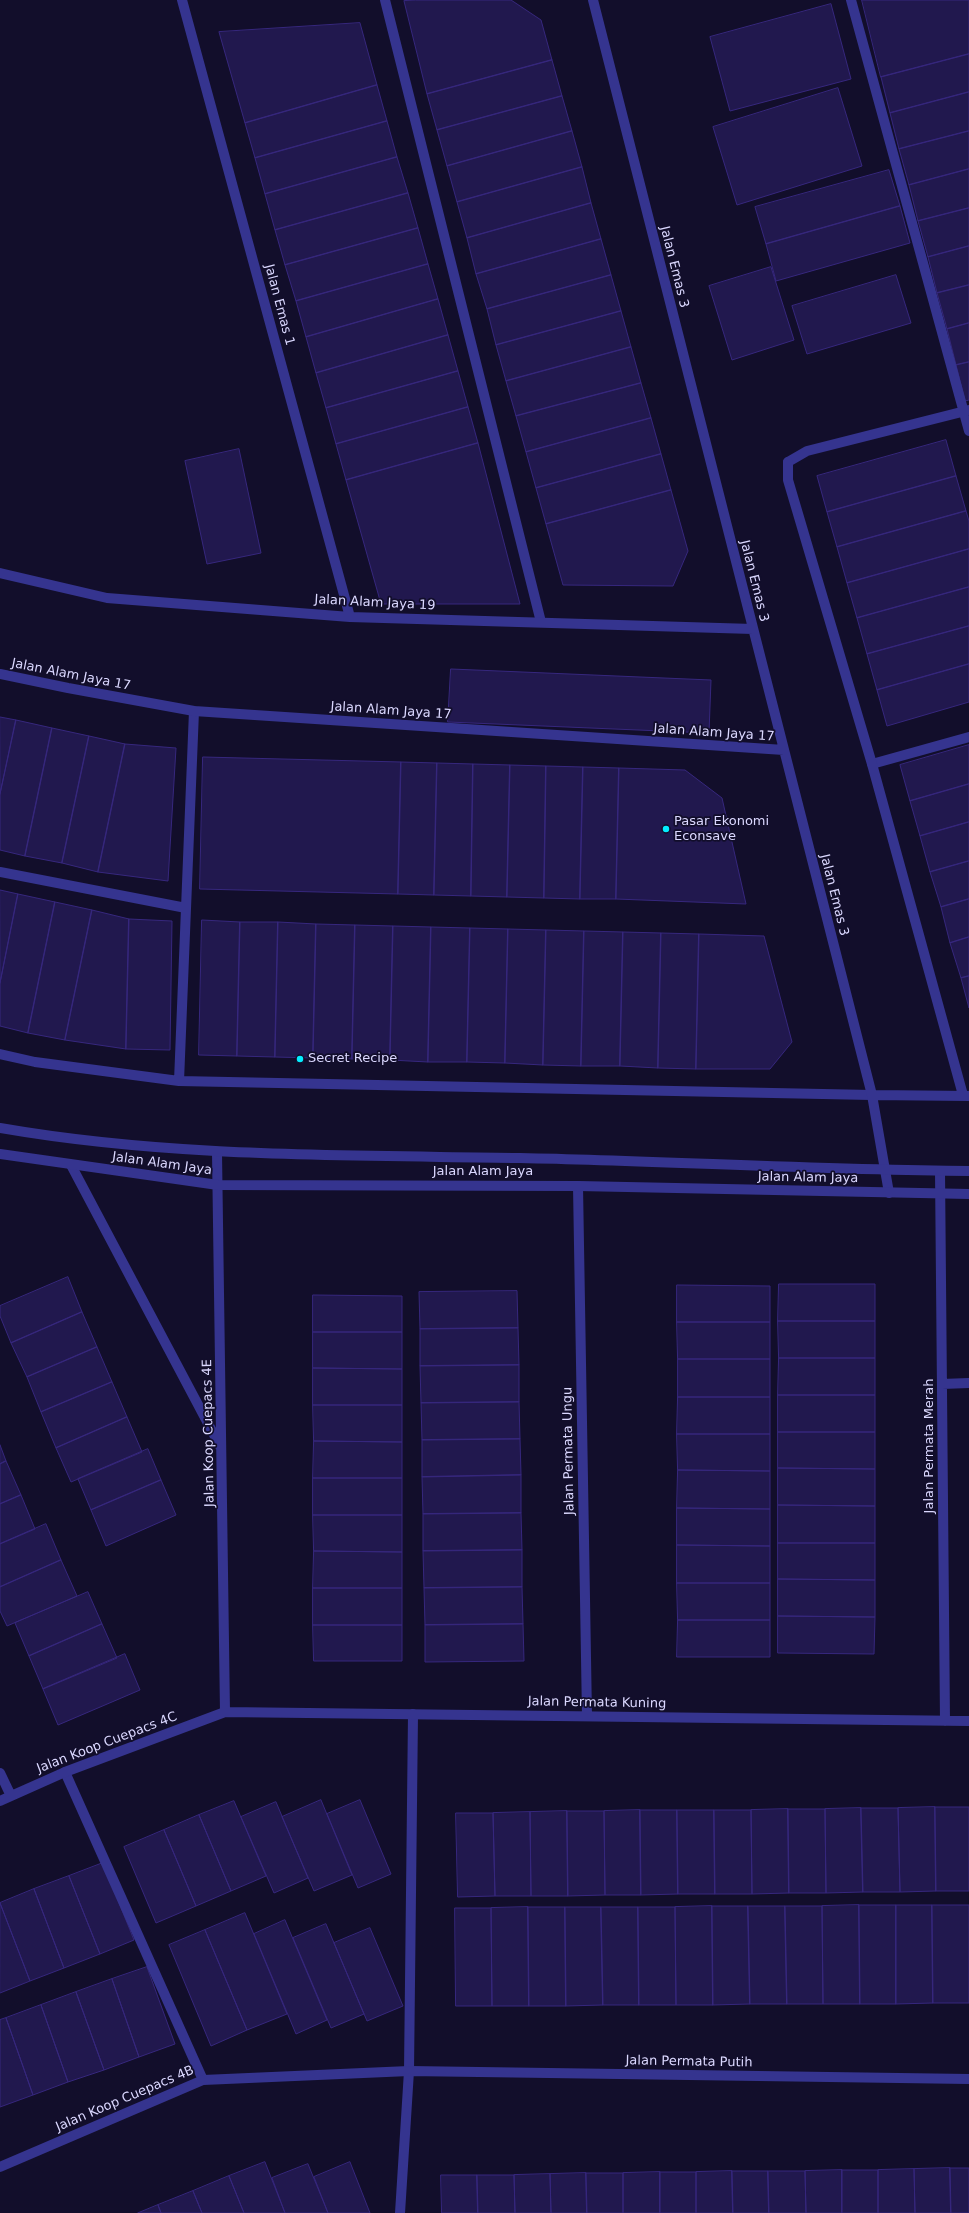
<!DOCTYPE html>
<style>
body{margin:0}
canvas{display:block;background:#120e2b}
</style>
<canvas width="969" height="2213"></canvas>
<script>
const c = document.querySelector('canvas').getContext('2d');
c.lineJoin = 'round';
function paint(path, color) { c.fillStyle = color; c.fill(path, 'evenodd'); }
function stroke(path, color, width, dash) { c.strokeStyle = color; c.lineWidth = width; c.lineCap = dash ? 'butt' : 'round'; c.setLineDash(dash || []); c.stroke(path); }
function label(font, color, halo, rows, align = 'center') {
  c.font = font + ' "DejaVu Sans",sans-serif'; c.lineWidth = 3.5; c.setLineDash([]); c.textBaseline = 'middle'; c.strokeStyle = halo; c.fillStyle = color; for (const [text, x, y, turn = 0] of rows) {
    c.save(); c.translate(x, y); c.rotate((+turn || 0) * Math.PI / 180); c.textAlign = isNaN(turn) ? turn : align; if (halo) c.strokeText(text, 0, 0); c.fillText(text, 0, 0); c.restore();
  }
}
const building = new Path2D(`
 M416,0h95l30,20 11,40 -125,34 -23,-93z
 M862,0h107v54l-88,23z
 M831,4l20,75 -121,32 -20,-74z
 M360,23l17,62 -132,38 -26,-91z
 M969,54v38l-79,21 -9,-36z
 M552,60l10,36 -125,34 -10,-36z
 M377,85l10,36 -132,37 -10,-35z
 M838,88l24,78 -125,39 -24,-78z
 M969,92v39l-70,18 -9,-36z
 M562,96l10,35 -125,35 -10,-36z
 M387,121l10,36 -132,37 -10,-36z
 M572,131l10,36 -125,35 -10,-36z
 M969,131v38l-60,16 -10,-36z
 M397,157l11,36 -133,37 -10,-36z
 M582,167l9,36 -124,35 -10,-36z
 M969,169v39l-51,13 -9,-36z
 M889,170l11,36 -134,38 -11,-37z
 M408,193l10,35 -133,37 -10,-35z
 M591,203l10,36 -125,35 -9,-36z
 M900,206l10,37 -134,38 -10,-37z
 M969,208v38l-41,11 -10,-36z
 M418,228l10,36 -132,37 -11,-36z
 M601,239l10,36 -124,34 -11,-35z
 M969,246v39l-32,8 -9,-36z
 M428,264l10,35 -132,38 -10,-36z
 M771,267l23,73 -62,20 -23,-74z
 M611,275l10,36 -125,34 -9,-36z
 M896,275l15,48 -104,31 -15,-48z
 M969,285v38l-22,6 -10,-36z
 M438,299l10,36 -132,38 -10,-36z
 M621,311l10,36 -125,34 -10,-36z
 M969,323v39l-13,3 -9,-36z
 M448,335l10,36 -132,37 -10,-35z
 M631,347l10,36 -125,33 -10,-35z
 M969,362v38l-4,1 -9,-36z
 M458,371l10,36 -132,37 -10,-36z
 M641,383l10,35 -125,34 -10,-36z
 M468,407l10,36 -132,37 -10,-36z
 M651,418l10,36 -125,34 -10,-36z
 M946,440l10,36 -129,36 -10,-36z
 M478,443l42,161h-139l-35,-124z
 M239,449l22,104 -54,11 -22,-103z
 M661,454l10,36 -125,34 -10,-36z
 M956,476l10,35 -129,36 -10,-35z
 M671,490l17,61 -15,35 -110,-1 -17,-61z
 M966,511l3,10v28l-122,34 -10,-36z
 M969,549v38l-112,31 -10,-35z
 M969,587v39l-102,28 -10,-36z
 M969,626v38l-92,26 -10,-36z
 M969,664v38l-82,24 -10,-36z
 M451,669l260,11 -2,53 -261,-11z
 M0,717l16,3 -16,74z
 M16,720l36,8 -27,128 -25,-6v-56z
 M52,728l37,8 -27,127 -37,-7z
 M89,736l36,8 -27,128 -36,-9z
 M125,744l51,4 -8,133 -70,-9z
 M969,745v39l-59,17 -10,-36z
 M203,757l198,5 -3,132 -198,-5z
 M401,762l36,1 -3,132 -36,-1z
 M437,763l36,1 -2,132 -37,-1z
 M473,764l37,1 -3,132 -36,-1z
 M510,765l36,1 -2,132 -37,-1z
 M546,766l37,1 -3,132 -36,-1z
 M583,767l36,1 -3,131h-36z
 M619,768l66,2 37,28 24,106 -130,-5z
 M969,784v38l-49,14 -10,-35z
 M969,822v39l-39,11 -10,-36z
 M969,861v38l-28,8 -11,-35z
 M0,890l18,4 -18,89z
 M18,894l37,8 -27,131 -28,-7v-43z
 M969,899v38l-19,6 -9,-36z
 M55,902l37,8 -27,130 -37,-7z
 M92,910l37,9 -3,130 -61,-9z
 M129,919l43,2 -2,129 -44,-1z
 M202,920l38,2 -3,134 -38,-1z
 M240,922h38l-3,135 -38,-1z
 M278,922l38,2 -3,134 -38,-1z
 M316,924l39,1 -3,134 -39,-1z
 M355,925l38,1 -3,134 -38,-1z
 M393,926l38,1 -3,135 -38,-2z
 M431,927l39,1 -3,134h-39z
 M470,928l38,1 -3,134 -38,-1z
 M508,929l38,1 -3,135 -38,-2z
 M546,930l38,1 -3,135 -38,-1z
 M584,931l39,1 -3,134h-39z
 M623,932l38,1 -3,135 -38,-2z
 M661,933l38,1 -3,135 -38,-1z
 M699,934l65,2 28,106 -22,27h-74z
 M969,937v39l-8,2 -11,-35z
 M969,976v32l-8,-30z
 M68,1277l14,35 -71,31 -11,-27v-10z
 M779,1284h96v37h-97z
 M677,1285l93,1v36h-93z
 M517,1291l1,37 -98,1 -1,-37z
 M313,1295l89,1v36h-89z
 M82,1312l15,35 -70,30 -16,-34z
 M778,1321h97v37h-96z
 M677,1322h93v37h-92z
 M518,1328l1,37 -99,1v-37z
 M313,1332h89v37l-89,-1z
 M97,1347l15,35 -71,30 -14,-35z
 M779,1358h96v37h-97z
 M678,1359h92v38h-92z
 M519,1365v37l-98,1 -1,-37z
 M313,1368l89,1v36h-89z
 M112,1382l15,35 -71,31 -15,-36z
 M778,1395h97v37h-97z
 M678,1397h92v37h-93z
 M519,1402l1,37 -98,1 -1,-37z
 M313,1405h89v37l-88,-1z
 M127,1417l15,35 -71,30 -15,-34z
 M778,1432h97v37l-97,-1z
 M677,1434h93v37l-92,-1z
 M520,1439l1,36 -99,2v-37z
 M314,1441l88,1v36h-89z
 M0,1445l6,16 -6,3z
 M148,1449l13,31 -70,30 -13,-31z
 M6,1461l15,34 -21,9v-40z
 M778,1468l97,1v37l-97,-1z
 M678,1470l92,1v38l-93,-1z
 M521,1475v38l-98,1 -1,-37z
 M313,1478h89v37h-89z
 M161,1480l15,35 -70,31 -15,-36z
 M21,1495l14,34 -35,15v-40z
 M778,1505l97,1v37h-97z
 M677,1508l93,1v37l-93,-1z
 M521,1513l1,37 -99,1v-37z
 M313,1515h89v37l-88,-1z
 M46,1524l15,36 -61,27v-43z
 M778,1543h97v37l-97,-1z
 M677,1545l93,1v37h-93z
 M522,1550v37l-98,1 -1,-37z
 M314,1551l88,1v36h-89z
 M61,1560l16,36 -70,30 -7,-15v-24z
 M778,1579l97,1v37l-97,-1z
 M677,1583h93v37h-92z
 M522,1587l1,37 -98,1 -1,-37z
 M313,1588h89v37h-89z
 M88,1592l14,32 -73,32 -14,-33z
 M778,1616l97,1 -1,37 -96,-1z
 M678,1620h92v37h-93z
 M102,1624l15,34 -74,31 -14,-33z
 M523,1624l1,37 -99,1v-37z
 M313,1625h89v36h-88z
 M125,1654l15,36 -82,35 -15,-36z
 M321,1800l31,75 -38,16 -32,-74z
 M360,1800l31,74 -33,14 -31,-74z
 M234,1801l32,75 -35,15 -32,-76z
 M276,1802l32,76 -34,15 -33,-76z
 M935,1807h34v84h-33z
 M935,1807l1,84 -36,1 -2,-84z
 M861,1808h37l2,84h-37z
 M861,1808l2,84 -37,1 -1,-84z
 M788,1809h37l1,84h-37z
 M788,1809l1,84 -37,1 -1,-84z
 M640,1810h37l1,84 -37,1z
 M640,1810l1,85h-36l-1,-84z
 M677,1810h37l1,84h-37z
 M714,1810h37l1,84h-37z
 M567,1811h37l1,84 -37,1z
 M567,1811l1,85h-37l-1,-84z
 M530,1812l1,84h-36l-2,-83z
 M456,1813h37l2,83 -37,1z
 M199,1815l32,76 -35,15 -32,-76z
 M164,1830l32,76 -40,17 -32,-76z
 M103,1863l31,77 -34,14 -31,-78z
 M69,1876l31,78 -36,14 -30,-79z
 M34,1889l30,79 -34,13 -30,-78z
 M0,1903l30,78 -30,12z
 M859,1905l1,99h-37l-1,-98z
 M859,1905h37v99h-36z
 M896,1905h36l1,98 -37,1z
 M932,1905h37v98h-36z
 M712,1906l1,99h-37l-1,-98z
 M712,1906h36l2,98 -37,1z
 M748,1906h37l2,98h-37z
 M785,1906h37l1,98h-36z
 M528,1907l1,99h-37l-1,-98z
 M528,1907h37l1,99h-37z
 M565,1907h36l2,98 -37,1z
 M601,1907h37l1,98h-36z
 M638,1907h37l1,98h-37z
 M455,1908h36l1,98h-36z
 M245,1913l42,101 -40,16 -42,-100z
 M285,1920l42,100 -31,14 -42,-100z
 M326,1924l38,90 -33,14 -38,-90z
 M370,1928l33,78 -36,15 -33,-78z
 M205,1930l42,100 -36,16 -42,-101z
 M147,1967l28,77 -36,13 -27,-78z
 M112,1979l27,78 -35,13 -28,-78z
 M76,1992l28,78 -36,12 -27,-77z
 M41,2005l27,77 -35,13 -27,-77z
 M6,2018l27,77 -33,12v-87z
 M265,2162l20,51h-41l-15,-37z
 M350,2162l20,51h-42l-14,-36z
 M308,2164l20,49h-43l-13,-35z
 M950,2168h19v45h-18z
 M950,2168l1,45h-36l-1,-44z
 M914,2169l1,44h-37v-43z
 M842,2170h36v43h-36z
 M842,2170v43h-36l-1,-42z
 M732,2171h36l1,42h-36z
 M732,2171l1,42h-37v-41z
 M768,2171h37l1,42h-37z
 M660,2172h36v41h-36z
 M660,2172v41h-37v-40z
 M586,2173h37v40h-36z
 M586,2173l1,40h-36l-1,-39z
 M550,2174l1,39h-36l-1,-38z
 M441,2175h36l1,38h-36z
 M477,2175h37l1,38h-37z
 M229,2176l15,37h-42l-9,-22z
 M193,2191l9,22h-41l-3,-8z
 M158,2205l3,8h-23z`);
const service = new Path2D(`
 M385,0l156,622
 M851,0l118,431
 M788,462l19,-11 162,-41
 M872,764l97,-27
 M0,872l186,36
 M0,1054l35,8 144,19 693,14
 M179,1081l15,-370
 M65,1772l138,308
 M400,2213l9,-142 4,-357`);
const minor = new Path2D(`
 M182,0l168,617
 M593,0l279,1095 17,98
 M788,462v18l84,284 91,331
 M0,573l107,25 243,19 403,12
 M0,674l68,14 126,23 590,39
 M872,1095l97,1
 M217,1153l8,559
 M71,1165l150,283
 M940,1171l5,550
 M578,1186l9,530
 M942,1384l27,-1
 M0,1773l11,23
 M0,1801l65,-29 160,-60 744,9
 M0,2167l203,-87 206,-9 560,8`);
const tertiary = new Path2D(`
 M0,1128c172,30 347,27 520,30 150,3 299,12 449,13
 M0,1154l218,31 360,1 391,8`);
const markers = [
 [666,829,4,"#04edff"],
 [300,1059,4,"#04edff"]
];
const streetNames = [
 ["Jalan Emas 3",674,267,76],
 ["Jalan Emas 1",279,305,75],
 ["Jalan Emas 3",754,581,76],
 ["Jalan Alam Jaya 19",375,603,3],
 ["Jalan Alam Jaya 17",71,675,11],
 ["Jalan Alam Jaya 17",391,711,4],
 ["Jalan Alam Jaya 17",714,733,4],
 ["Jalan Emas 3",834,895,76],
 ["Jalan Alam Jaya",162,1164,8],
 ["Jalan Alam Jaya",483,1172],
 ["Jalan Alam Jaya",808,1178,1],
 ["Jalan Koop Cuepacs 4E",209,1433,-91],
 ["Jalan Permata Merah",930,1446,-90],
 ["Jalan Permata Ungu",569,1451,-91],
 ["Jalan Permata Kuning",597,1703,1],
 ["Jalan Koop Cuepacs 4C",107,1743,-21],
 ["Jalan Permata Putih",689,2062,1],
 ["Jalan Koop Cuepacs 4B",125,2099,-23]
];
const poiNames = [
 ["Pasar Ekonomi",674,822],
 ["Econsave",674,837],
 ["Secret Recipe",308,1059]
];
paint(building, '#21184e');
stroke(building, '#36277d', 1);
stroke(service, '#35348f', 10);
stroke(minor, '#35348f', 10);
stroke(tertiary, '#35348f', 10);
for (const [x, y, r, color] of markers) { const dot = new Path2D(); dot.arc(x, y, r, 0, 2 * Math.PI); c.fillStyle = color; c.fill(dot); stroke(dot, '#120e2b', 1.5); }
label('13px', '#dbd8ff', '#120e2b', streetNames);
label('13px', '#dbd8ff', '#120e2b', poiNames, 'left');
</script>
